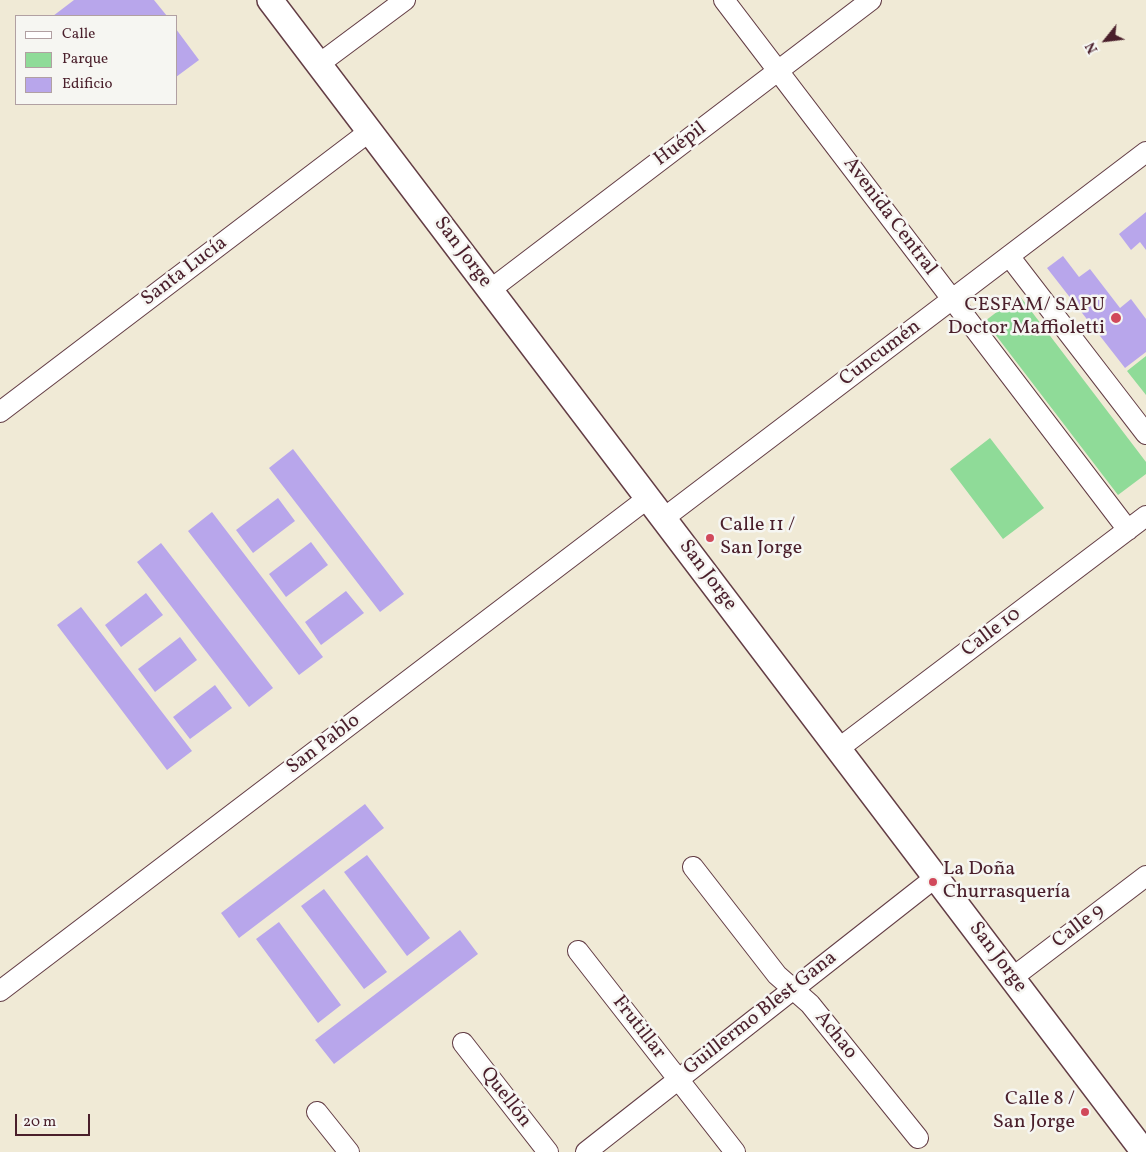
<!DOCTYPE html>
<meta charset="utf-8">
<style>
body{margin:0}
#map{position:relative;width:1146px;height:1152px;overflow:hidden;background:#f0ead6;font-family:Vollkorn,serif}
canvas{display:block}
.legend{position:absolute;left:15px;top:15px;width:162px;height:90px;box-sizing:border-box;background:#f6f6f2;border:1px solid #b1a0a2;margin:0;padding:6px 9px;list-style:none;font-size:15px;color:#4a1f2b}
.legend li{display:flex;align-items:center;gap:10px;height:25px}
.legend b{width:25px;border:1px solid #b1a0a2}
.north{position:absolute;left:1081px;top:15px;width:50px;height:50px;-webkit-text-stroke:4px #f6f6f2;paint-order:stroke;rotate:241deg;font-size:14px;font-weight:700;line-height:20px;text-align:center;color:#4a1f2b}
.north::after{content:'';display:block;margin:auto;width:18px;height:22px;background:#4a1f2b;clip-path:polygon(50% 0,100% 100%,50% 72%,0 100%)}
.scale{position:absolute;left:15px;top:1114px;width:75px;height:22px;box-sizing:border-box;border:2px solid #4a1f2b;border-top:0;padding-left:6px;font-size:15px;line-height:18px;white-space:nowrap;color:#4a1f2b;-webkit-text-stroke:4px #f6f6f2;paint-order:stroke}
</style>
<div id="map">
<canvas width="1146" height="1152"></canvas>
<ul class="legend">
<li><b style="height:6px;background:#fff"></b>Calle</li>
<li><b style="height:14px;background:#8fdb98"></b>Parque</li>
<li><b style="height:14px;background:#b8a6eb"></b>Edificio</li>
</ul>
<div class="north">N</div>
<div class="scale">20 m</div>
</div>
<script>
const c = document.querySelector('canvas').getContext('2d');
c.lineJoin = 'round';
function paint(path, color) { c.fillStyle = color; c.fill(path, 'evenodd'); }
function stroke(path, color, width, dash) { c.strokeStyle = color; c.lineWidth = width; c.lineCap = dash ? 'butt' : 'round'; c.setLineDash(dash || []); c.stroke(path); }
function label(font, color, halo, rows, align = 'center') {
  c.font = font + ' Vollkorn,serif'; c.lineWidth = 5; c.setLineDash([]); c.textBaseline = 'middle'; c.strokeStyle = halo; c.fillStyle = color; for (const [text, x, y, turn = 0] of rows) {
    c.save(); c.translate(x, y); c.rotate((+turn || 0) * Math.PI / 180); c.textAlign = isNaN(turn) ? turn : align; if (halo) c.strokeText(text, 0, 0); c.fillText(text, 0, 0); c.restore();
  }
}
const green = new Path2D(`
 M1019,295l127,167v12l-28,21 -133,-174z
 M1146,356v39l-19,-24z
 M990,438l54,70 -41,31 -53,-70z`);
const building = new Path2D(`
 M74,0h80l13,16h-114z
 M176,29l23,31 -23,17z
 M1146,212v38l-6,-8 -9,8 -12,-16z
 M1063,256l16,21 11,-8 30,39 11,-9 15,20v33l-21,16 -78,-100z
 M293,449l111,145 -24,18 -111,-144z
 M278,498l17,23 -42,32 -17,-23z
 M212,512l111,145 -24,18 -111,-144z
 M311,542l17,23 -42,32 -17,-23z
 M161,543l112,145 -24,19 -112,-145z
 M346,591l18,22 -43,32 -16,-23z
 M146,593l17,22 -42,32 -16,-22z
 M81,607l111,144 -25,19 -110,-145z
 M180,637l17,23 -42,32 -17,-23z
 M215,685l17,23 -42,31 -17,-22z
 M365,804l19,24 -145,110 -18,-25z
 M367,855l63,83 -23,18 -63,-84z
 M324,889l63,83 -23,17 -63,-83z
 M279,922l62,83 -23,18 -62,-84z
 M460,930l18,24 -144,110 -19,-24z`);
const minor = new Path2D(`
 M724,0l404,530
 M319,64l86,-64
 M1009,256l137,178
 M490,290l381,-290
 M0,412l370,-281
 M664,518l482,-366
 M838,749l308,-233
 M693,867l84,108 33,29 108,134
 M578,951l157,201
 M1012,978l134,-102
 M0,991l648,-493
 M463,1043l85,109
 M317,1112l32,40
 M586,1152l350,-275`);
const tertiary = new Path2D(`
 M270,0l874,1152`);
const markers = [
 [1116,318,6,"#d1495b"],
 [710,538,5,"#d1495b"],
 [933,882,5,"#d1495b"],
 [1085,1112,5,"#d1495b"]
];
const streetNames = [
 ["Huépil",681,145,-37],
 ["Avenida Central",889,217,53],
 ["San Jorge",462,253,53],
 ["Santa Lucía",185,272,-37],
 ["Cuncumén",881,354,-37],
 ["San Jorge",707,576,53],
 ["Calle 10",992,633,-37],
 ["San Pablo",324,745,-37],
 ["Calle 9",1079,927,-37],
 ["San Jorge",997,958,53],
 ["Guillermo Blest Gana",761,1014,-38],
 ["Frutillar",638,1028,52],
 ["Achao",835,1036,51],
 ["Quellón",505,1098,52]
];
const poiNames = [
 ["CESFAM/ SAPU",1105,306],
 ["Doctor Maffioletti",1105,329],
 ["Calle 11 /",720,526,"left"],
 ["San Jorge",720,549,"left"],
 ["La Doña",943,870,"left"],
 ["Churrasquería",943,893,"left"],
 ["Calle 8 /",1075,1100],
 ["San Jorge",1075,1123]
];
paint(green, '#8fdb98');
paint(building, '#b8a6eb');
stroke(minor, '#633d45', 22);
stroke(tertiary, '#633d45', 28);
stroke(minor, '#fff', 20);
stroke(tertiary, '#fff', 25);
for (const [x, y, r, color] of markers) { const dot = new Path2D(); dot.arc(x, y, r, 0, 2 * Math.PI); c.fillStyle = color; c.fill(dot); stroke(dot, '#f6f6f2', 2); }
label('20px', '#4a1f2b', '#f6f6f2', streetNames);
label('20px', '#4a1f2b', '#f6f6f2', poiNames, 'right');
</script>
